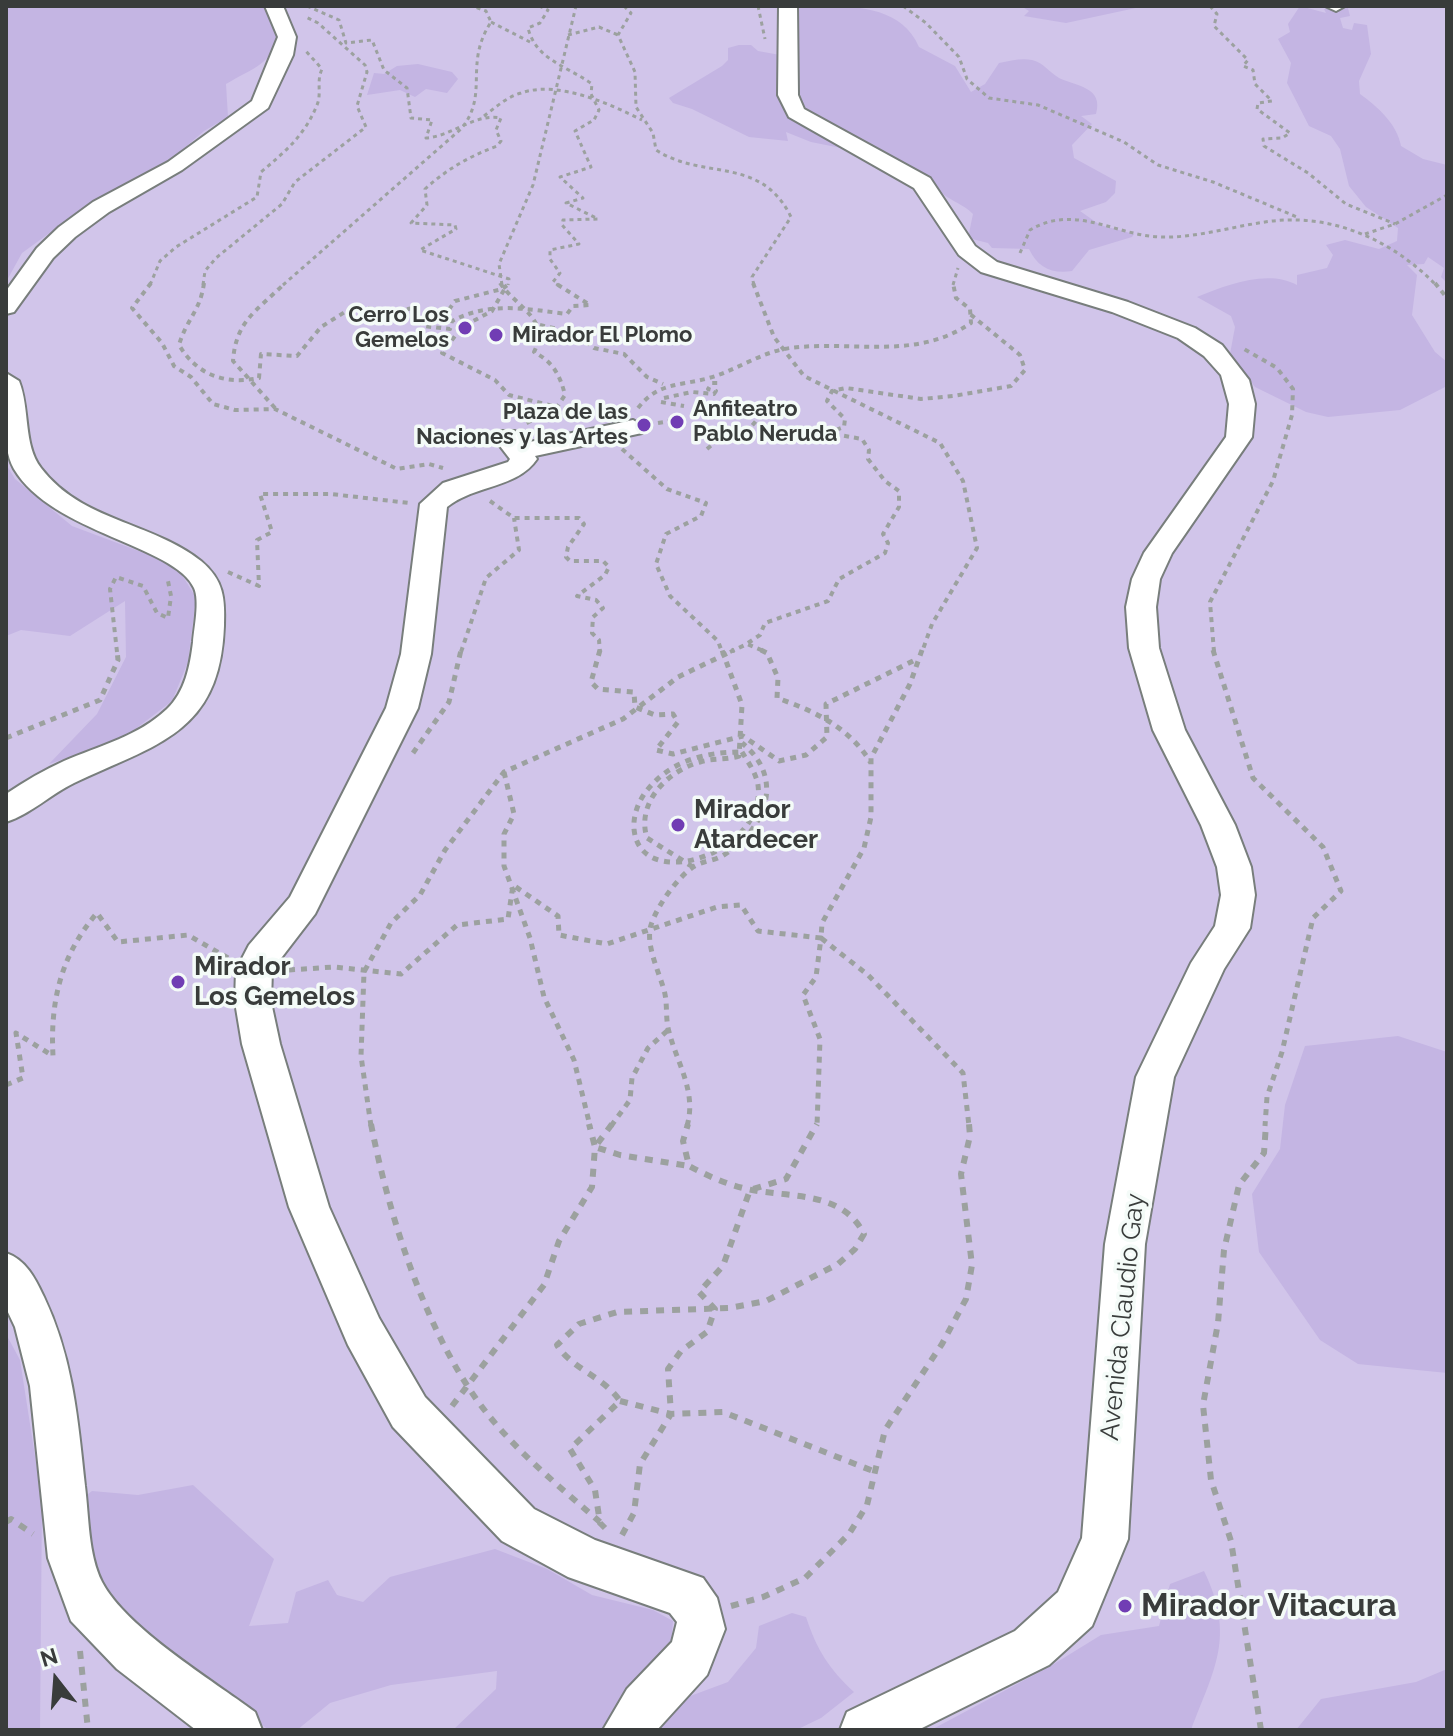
<!DOCTYPE html>
<style>
body{margin:0}
#map{position:relative;width:1453px;height:1736px;overflow:hidden;background:#f4fbf8;font-family:Raleway,sans-serif}
canvas{display:block}
.frame{position:absolute;inset:0;border:8px solid #393c3b;pointer-events:none}
.north{position:absolute;left:16px;top:1640px;width:80px;height:80px;-webkit-text-stroke:6px #f4fbf8;paint-order:stroke;rotate:343deg;font-size:22px;font-weight:700;line-height:32px;text-align:center;color:#393c3b}
.north::after{content:'';display:block;margin:auto;width:28px;height:36px;background:#393c3b;clip-path:polygon(50% 0,100% 100%,50% 72%,0 100%)}
</style>
<div id="map">
<canvas width="1453" height="1736"></canvas>
<div class="frame"></div>
<div class="north">N</div>
</div>
<script>
const c = document.querySelector('canvas').getContext('2d');
c.lineJoin = 'round';
function paint(path, color) { c.fillStyle = color; c.fill(path, 'evenodd'); }
function stroke(path, color, width, dash) { c.strokeStyle = color; c.lineWidth = width; c.lineCap = dash ? 'butt' : 'round'; c.setLineDash(dash || []); c.stroke(path); }
function label(font, color, halo, rows, align = 'center') {
  c.font = font + ' Raleway,sans-serif'; c.lineWidth = 7; c.setLineDash([]); c.textBaseline = 'middle'; c.strokeStyle = halo; c.fillStyle = color; for (const [text, x, y, turn = 0] of rows) {
    c.save(); c.translate(x, y); c.rotate((+turn || 0) * Math.PI / 180); c.textAlign = isNaN(turn) ? turn : align; if (halo) c.strokeText(text, 0, 0); c.fillText(text, 0, 0); c.restore();
  }
}
const green = new Path2D(`
 M6,6h1441v1724h-1441z`);
const forest = new Path2D(`
 M6,6h258l15,17c-3,41 -21,42 -53,61l2,33 -24,14 -29,25 -98,57 -55,40 -16,29z
 M791,6c48,0 108,-6 128,41l36,19 16,26 14,-8 14,-21c11,-2 22,-5 33,-3 11,2 18,13 27,18 17,8 45,9 37,36l-15,2 11,8 -20,21 2,13 42,23 -1,12 -9,9 -26,9 20,14 34,9 -2,3 -43,13 -17,21c-20,3 -34,-3 -43,-22l-37,-1 -4,-5 -20,-5 5,-24c-10,-10 -20,-12 -30,-20 -41,-34 -92,-57 -139,-82l-9,-17z
 M1021,6h124l-79,17 -42,-7 5,-5z
 M1300,6l26,7 -2,-4 24,-1 2,8 -10,2 3,10 9,2 2,-7 13,2 4,29 -12,27 1,13c18,13 37,30 41,52l22,13 24,6v118l-6,-6 3,-9 -16,-11 -4,7 -17,1 10,10 -5,40 23,37 12,10v24l-47,24 -72,7 -22,-5 -51,-25 -25,-33 5,-27 -4,-11 -34,-19c30,-12 70,-28 100,-12v-10l30,-7 6,-13 -7,-10 19,-5 34,9 18,-8 1,-13 -32,-21 -17,-21 -9,-37 -9,-13 -22,-10 -22,-43 4,-20 -13,-24 12,-7 -2,-8z
 M739,45h12l7,6 22,4 1,38 70,57 -40,-8 -25,-10 2,9 -39,-4 -57,-28 -19,-6 -4,-5 53,-32 6,-6v-12z
 M418,64l34,8 6,7 -11,14 -21,-4 -11,8 -15,-7 -33,5 7,-22 10,1 13,-8z
 M6,464l9,15 57,47 104,39 20,33 -8,64 -16,39 -51,39 -72,24 48,-50 29,-57 -1,-56 -55,35 -49,-6 -15,6z
 M1398,1036l49,16v321l-89,-9 -38,-24 -61,-88 -7,-58 28,-45 5,-44 20,-59z
 M6,1334l14,26 22,141 -2,229h-34z
 M193,1485l81,74 -25,67 39,-3 8,-31 32,-12 9,15 26,7 27,-25 105,-28 52,20 45,26 61,15 20,11 -2,24 -65,85h-153l43,-41 1,-18 -106,14 -61,18 -33,27h-28l-57,-41 -116,-96 -18,-91 14,-11 46,4z
 M1204,1571c32,66 10,98 -13,159h-260l118,-63 52,-32 58,-9 11,-42z
 M792,1613l14,4c11,33 23,52 48,75l-33,26 -25,12h-138l27,-32 43,-16 28,-34 3,-22z
 M1447,1669v61h-151l25,-31 95,-17z`);
const pathFar3 = new Path2D(`
 M307,6l32,14 7,23 26,-3 12,30 23,18 4,30 21,2 -6,18c27,-2 48,-25 75,-20l-5,12 5,11 -4,5c-27,10 -50,23 -72,43l2,16 -16,18 44,2 1,4 -36,21 89,29 -1,6
 M539,6l9,4 -8,13 -12,5c8,32 39,38 64,56l-1,10 8,16 -5,10 -19,11 16,36 -31,10 23,21 -17,5 32,16 -35,1 -1,5 17,19 -29,6v9l10,14 -7,9 5,3
 M624,6l7,7 -13,22 17,37 1,35 17,26 3,17c46,30 102,6 133,63l2,4 -39,60 2,8
 M758,6l7,33
 M903,6l23,17 33,34 8,22 22,19 49,7 86,37 34,23 55,17 84,35
 M1210,6l7,8 -3,12 34,34 -5,6 10,4 2,14 17,17 -14,2 -1,6 33,24 -8,5 -19,1 1,7 44,27 38,31 49,20
 M491,22l39,20
 M568,35l31,-8 19,8
 M484,116c12,-9 23,-19 37,-23 37,-13 89,11 121,27
 M1365,234l30,-10 52,-29
 M1020,253l10,-23c45,-27 86,6 131,7 35,1 69,-10 104,-15 65,-10 126,17 171,63
 M150,285l10,-24 16,-14 81,-50 4,-25c24,-20 44,-37 56,-67 5,-12 -1,-23 5,-36l-17,-19
 M203,285l2,-14 11,-13 66,-54 13,-22 71,-55 -9,-21 10,-34 -2,-7 -47,-42 -12,-6
 M283,285l178,-156c29,-35 2,-64 30,-107l-5,-11 -14,-5
 M502,285l-3,-21 34,-79 43,-179
 M953,285l5,-17`);
const pathFar2 = new Path2D(`
 M151,283l-19,25 30,35 12,23 17,11 22,27 22,6 40,-1 122,60 32,-5 14,4
 M204,283c-4,29 -17,35 -25,62 18,30 46,40 80,33l2,-24 36,2 24,-29 27,-17 19,-2 22,5 24,-5 10,18 27,3 2,-8c38,-20 74,-12 115,-7l6,-8 17,-1 -35,-22
 M500,283c17,25 51,36 34,69 19,10 26,23 31,43l-8,12 35,7
 M753,283l21,54 30,39 136,67 23,38 14,67 -45,76 -10,28
 M1435,283l12,15
 M504,290l-12,21 -30,16 -20,26 53,27 14,15 48,12 -32,17
 M452,321l-9,-3 12,-17 47,-12 8,-6
 M540,325l36,8 18,15 30,6 23,23 16,7
 M664,398l28,-6 22,2 2,-3 -8,-2 4,-6h6
 M661,402l23,4
 M275,408l-42,-47c3,-41 24,-50 52,-78
 M638,408c20,-26 42,-22 71,-30 28,-8 52,-26 81,-30 63,-8 125,13 181,-25l-1,-14 -14,-11 -3,-15
 M658,423l28,-4
 M746,433l14,-17
 M693,441l11,-13
 M622,449l45,40 39,14 -5,13 -35,18 -10,30 14,32 48,45 4,11
 M707,449l25,-21
 M490,501l24,17h65l5,6 -16,23 -2,10 4,4h33l6,6 -4,8 -28,21 19,4 7,8 -10,9 -1,16 7,7 1,12
 M228,572l31,14 -2,-46 15,-8 -12,-38h71l78,9
 M748,643l12,-8 5,-12 63,-22 11,-22 46,-26 3,-10 -5,-9 16,-27v-16l-14,-10 -17,-22 1,-9 -7,-11 -34,-6 16,-6 1,-8 -18,-18 5,-10 14,-3 75,11 32,-3 58,-10 14,-16 -5,-15 -50,-41
 M117,652l-7,-63 6,-12 27,9 14,27 11,5 3,-22 -3,-15
 M461,652l25,-74 33,-28 -5,-32
 M730,652l17,-8 19,8
 M1214,652l-4,-50 63,-121 19,-66 1,-26 -16,-21 -33,-19`);
const pathFar1 = new Path2D(`
 M600,650l-9,32 7,7 36,3 1,15 20,8 18,-1 5,8 -22,28 17,4 70,-18 36,25 27,-6 21,-18 -1,-33 89,-44
 M761,650l6,3 11,25 -1,20c38,13 73,30 94,65
 M922,650l-12,34 -39,74v59l-7,31 -42,75 -1,15 47,37 95,98 6,53
 M1213,650l40,128 70,69 18,44 -28,27 -31,134 -15,45 -2,29
 M6,738l94,-38 18,-40 -1,-10
 M742,752c6,10 14,21 16,33 9,68 -118,110 -124,44 -1,-15 5,-29 14,-40 24,-29 58,-37 94,-37z
 M413,753l36,-51 12,-52
 M504,772l10,42 -10,20v32l26,72 14,59 30,63 16,66
 M693,867l-46,-29c-11,-35 20,-67 53,-76 13,-4 26,-2 39,-6l3,-51 -20,-55
 M289,970l45,-3 67,7 56,-49 51,-6 5,-34 45,31 1,19 48,9 110,-37 24,-2 17,26 63,7 -5,39 -13,18 17,44 -3,87
 M6,1085l17,-7 -7,-45 37,23c-3,-55 8,-101 44,-143l21,29 70,-7 40,23
 M371,1126l-10,-70 3,-84 27,-49 29,-28 25,-45 59,-78 119,-53 55,-42 56,-27
 M611,1126l19,-26 2,-22 16,-30 20,-18
 M687,1126c10,-34 -10,-63 -18,-94 -4,-14 -1,-28 -5,-42 -5,-18 -19,-46 -13,-65 6,-19 26,-47 42,-58 9,-6 20,-6 29,-11 44,-26 64,-78 20,-113`);
const path = new Path2D(`
 M371,1124c18,93 56,213 115,288 32,41 74,75 114,110
 M612,1124l-17,23 25,8 69,11
 M620,1401l51,13 52,-2 150,59
 M452,1406l92,-121 15,-44 33,-54 3,-40 -6,-23
 M6,1522l5,-3 22,15
 M605,1528l-5,-5 -5,-33 -25,-41 50,-48c-17,-25 -47,-31 -63,-56l22,-21 38,-12 112,-4 37,-7 72,-37 17,-15 9,-15c-22,-44 -76,-36 -117,-45 -21,-5 -39,-13 -58,-23l-6,-25 5,-17
 M622,1535l12,-22 6,-49 31,-50 -3,-45 13,-18 26,-19 8,-23 -16,-17 24,-26 27,-76 36,-11 31,-55
 M731,1606l32,-9 42,-19 44,-44 18,-29 18,-75 57,-86 24,-45 6,-34 -11,-91 9,-38 -1,-12
 M80,1651l8,79
 M1261,1730l-30,-189 -20,-61 -8,-75 15,-82 6,-73 15,-65 25,-32 2,-29`);
const minor = new Path2D(`
 M265,6h18l13,31 -3,18 -25,53 -86,62 -73,42 -34,25 -22,21 -39,54 -8,2v-23l31,-43 22,-21 34,-25 75,-40 84,-61 26,-64z
 M779,6h18l1,89 6,14 126,69 45,68 22,16 131,40 67,26 27,17 27,35 6,24 -3,33 -80,116 -12,26 -4,28 3,41 26,82 50,95 16,42 4,28 -5,33 -26,41 -50,108 -29,167 -17,295 -36,87 -43,39 -131,65h-78l7,-18 168,-81 43,-39 24,-54 23,-294 31,-167 55,-114 24,-37 6,-31 -4,-28 -16,-42 -48,-95 -24,-82 -3,-41 6,-28 12,-26 82,-116 3,-33 -8,-29 -17,-19 -26,-18 -66,-26 -131,-40 -22,-17 -45,-67 -125,-71 -11,-22z
 M1325,6h20l-9,5z
 M6,373l13,8c11,27 4,64 22,87 40,53 111,54 160,93 23,19 24,38 23,65 -4,108 -68,118 -150,157 -23,11 -43,31 -68,39v-28c19,-13 38,-24 58,-33 35,-15 75,-25 103,-52 18,-17 23,-43 26,-67 1,-14 7,-41 1,-54 -18,-42 -142,-55 -180,-119 -14,-26 -8,-66 -8,-96z
 M633,420l13,8 -4,5 -107,23 2,3c-19,29 -63,26 -90,48l-16,147 -13,54 -103,206 -43,56 -1,32 9,42 49,163 50,111 46,79 109,112 61,31 108,38 14,20 8,31 -18,46 -50,55h-54l24,-41 45,-47 5,-20 -7,-9 -102,-36 -66,-36 -109,-114 -45,-82 -59,-138 -47,-163 -7,-42 1,-32 13,-25 41,-48 96,-189 15,-54 19,-150 23,-21 65,-21 2,-3 -17,-22 4,-6h18l10,12z
 M6,1253c20,7 29,25 38,44 29,61 34,123 41,189 4,31 3,68 17,96 24,46 110,98 153,130l7,18h-66l-79,-61 -46,-48 -23,-63 -18,-172 -15,-59 -9,-19z`);
const markers = [
 [465,328,8,"#713db4"],
 [496,335,8,"#713db4"],
 [677,422,8,"#713db4"],
 [644,425,8,"#713db4"],
 [678,825,8,"#713db4"],
 [178,982,8,"#713db4"],
 [1125,1606,8,"#713db4"]
];
const farPoinames = [
 ["Cerro Los",449,315],
 ["Gemelos",449,340],
 ["Mirador El Plomo",512,335,"left"],
 ["Anfiteatro",693,409,"left"],
 ["Pablo Neruda",693,434,"left"],
 ["Plaza de las",628,412],
 ["Naciones y las Artes",628,437]
];
const poiNames = [
 ["Mirador",694,810],
 ["Atardecer",694,840],
 ["Mirador",194,967],
 ["Los Gemelos",194,997]
];
const streetNames = [
 ["Avenida Claudio Gay",1123,1317,-84]
];
const nearPoinames = [
 ["Mirador Vitacura",1141,1606]
];
paint(green, '#d1c5ea');
paint(forest, '#c4b5e3');
stroke(minor, '#787e7c', 4);
stroke(pathFar3, '#9ca19f', 3, [4, 4]);
stroke(pathFar2, '#9ca19f', 4, [5, 5]);
stroke(pathFar1, '#9ca19f', 5, [6, 6]);
stroke(path, '#9ca19f', 6, [8, 8]);
paint(minor, '#fff');
for (const [x, y, r, color] of markers) { const dot = new Path2D(); dot.arc(x, y, r, 0, 2 * Math.PI); c.fillStyle = color; c.fill(dot); stroke(dot, '#f4fbf8', 3); }
label('bold 22px', '#393c3b', '#f4fbf8', farPoinames, 'right');
label('bold 26px', '#393c3b', '#f4fbf8', poiNames, 'left');
label('26px', '#393c3b', '#f4fbf8', streetNames);
label('bold 32px', '#393c3b', '#f4fbf8', nearPoinames, 'left');
</script>
